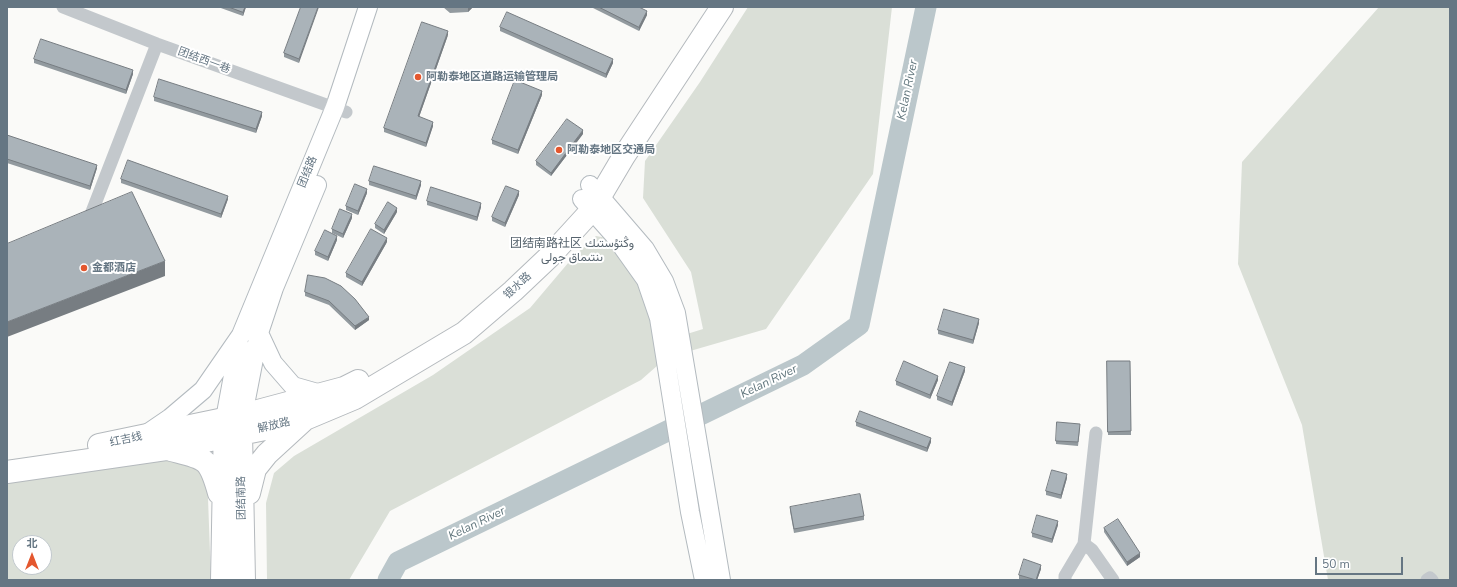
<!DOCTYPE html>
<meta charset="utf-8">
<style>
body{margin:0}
#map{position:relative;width:1457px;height:587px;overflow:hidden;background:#fafaf8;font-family:"Nunito Sans","Noto Sans SC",sans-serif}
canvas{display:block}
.frame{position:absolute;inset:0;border:8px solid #657683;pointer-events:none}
.north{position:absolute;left:12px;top:535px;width:40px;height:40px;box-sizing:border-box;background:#fff;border:1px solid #c1c8cd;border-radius:50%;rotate:0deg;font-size:11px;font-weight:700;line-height:16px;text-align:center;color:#657683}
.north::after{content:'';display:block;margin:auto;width:14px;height:18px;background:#e4572e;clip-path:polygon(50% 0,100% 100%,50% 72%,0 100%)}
.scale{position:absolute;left:1315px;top:557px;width:88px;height:18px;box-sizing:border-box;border:2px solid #657683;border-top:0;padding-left:5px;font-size:12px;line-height:14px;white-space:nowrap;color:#657683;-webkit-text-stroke:3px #fff;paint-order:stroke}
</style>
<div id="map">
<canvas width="1457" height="587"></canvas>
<div class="frame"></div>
<div class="north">北</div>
<div class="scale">50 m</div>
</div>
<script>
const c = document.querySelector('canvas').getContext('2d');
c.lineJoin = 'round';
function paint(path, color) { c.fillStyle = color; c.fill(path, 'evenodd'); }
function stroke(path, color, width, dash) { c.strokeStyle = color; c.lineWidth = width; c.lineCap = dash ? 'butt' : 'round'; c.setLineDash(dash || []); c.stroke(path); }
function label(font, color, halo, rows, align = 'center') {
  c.font = font + ' "Nunito Sans",Vazirmatn,"Noto Sans SC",sans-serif'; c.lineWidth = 4; c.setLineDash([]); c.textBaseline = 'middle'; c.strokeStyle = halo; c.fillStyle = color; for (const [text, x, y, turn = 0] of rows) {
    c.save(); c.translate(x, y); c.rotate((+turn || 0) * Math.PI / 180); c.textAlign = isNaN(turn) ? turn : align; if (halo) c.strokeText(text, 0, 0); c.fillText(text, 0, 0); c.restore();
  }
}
const green = new Path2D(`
 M748,7h144l-19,167 -107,155 -100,29 -25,22 -251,131 -41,69h-82l-1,-77 8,-30 20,-17 139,-81 97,-67 44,-52 22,-20 11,2 34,48 17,57 45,-14 -12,-57 -48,-74 2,-37 55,-79z
 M1379,7h71v573h-122l-26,-155 -64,-161 4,-102z
 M159,461h28l20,10 4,109h-204v-100zM20,543h24v24h-24z`);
const river = new Path2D(`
 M388,580l10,-18 405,-197 56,-40 67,-318`);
const minor = new Path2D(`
 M63,7l94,37 189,68
 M88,222l69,-178
 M1096,433l-12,111 8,6 21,30
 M1065,580v-4l19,-32
 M1427,580l3,-2 2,2`);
const secondary = new Path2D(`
 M590,185l55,64 19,32 12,32 45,267
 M582,199l32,36 32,45 13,38 31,194 14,68
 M259,333l14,30 20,23 28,8
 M243,415l16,-82 15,-45 43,-103
 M225,419l14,-76
 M148,433l22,-15 33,-28 38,-55 94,-228 33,-100`);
const trunk = new Path2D(`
 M243,419l-2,14 3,147
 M99,445l144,-30 101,-27 14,-7
 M171,450c35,9 38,7 48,43
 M7,472l159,-23 109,-22 30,-8 50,-21 109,-65 49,-42 37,-35 42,-46 32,-54 98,-149
 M249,493l6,-24 12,-15 36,-33
 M222,580l3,-158`);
const wall = new Path2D(`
 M218,7h28l-3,9z
 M301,7l-2,56 -15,-6v-4z
 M443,7h30l-5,5 -18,1z
 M591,7h48l8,8 -8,16z
 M500,27l113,36 -7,15 -106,-47z
 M448,35l-29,82 14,9 -7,21 -42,-15v-4z
 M34,59l99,15 -7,20 -92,-31z
 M542,95l-24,59 -26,-10v-4z
 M154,97l108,19 -6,17 -102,-32z
 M583,134l-32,42 -15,-11v-4z
 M7,135l90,33 -7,22 -83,-27z
 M121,179l107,20 -7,19 -100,-35z
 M369,181l52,4 -5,15 -47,-15z
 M367,193l-9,22 -12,-5v-4z
 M519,195l-14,32 -13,-6v-4z
 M427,201l54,6 -4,14 -50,-16z
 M397,212l-13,22 -9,-6v-4z
 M352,218l-9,20 -11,-5v-4z
 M337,240l-9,21 -13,-6v-4z
 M387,242l-25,44 -16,-9v-4z
 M308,275l61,45 -14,10 -26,-25 -24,-9v-4z
 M979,323l-6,21 -35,-10v-4z
 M1107,361h23l1,74h-23z
 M965,371l-13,35 -15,-6v-4z
 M938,380l-8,19 -34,-14v-4z
 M856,422l75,20 -4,10 -71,-26z
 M1080,428l-2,18 -22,-2v-3z
 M1067,478l-6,21 -15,-4v-4z
 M790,507l74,9v4l-70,13 -4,-22z
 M1058,525l-6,18 -20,-6v-4z
 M1104,528l36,29 -13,9 -23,-34z
 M1041,569l-4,11h-14l-4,-1v-4z`);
const shadedWall = new Path2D(`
 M245,7h1l-3,9v-4z
 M318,7h1l-20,56v-4z
 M468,7h5l-5,5z
 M647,11v4l-8,16v-4z
 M448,31v4l-30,85v-4z
 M613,59v4l-7,15v-4z
 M133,70v4l-7,20v-4z
 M542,91v4l-24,59v-4z
 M262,112v4l-6,17v-4z
 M433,122v4l-7,21v-4z
 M583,130v4l-32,42v-3z
 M97,165v3l-7,22v-4z
 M421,181v4l-5,15v-4z
 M367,189v4l-9,22v-4z
 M519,191v4l-14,32v-4z
 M228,196v3l-7,19v-4z
 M481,203v4l-4,14v-4z
 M397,208v4l-13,22v-4z
 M352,214v4l-9,20v-4z
 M337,236v4l-9,21v-4z
 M387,238v4l-25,44v-4z
 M165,261v15l-158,61v-15z
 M369,317v3l-14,10v-4z
 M979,319v4l-6,21v-4z
 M965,367v4l-13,35v-4z
 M938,376v4l-8,19v-4z
 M931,438v4l-4,10v-4z
 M1067,474v4l-6,21v-4z
 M1058,521v4l-6,18v-4z
 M1140,553v4l-13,9v-4z
 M1041,565v4l-4,11h-1z`);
const building = new Path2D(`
 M229,7h16l-2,5z
 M301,7h17l-19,52 -15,-6z
 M599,7h40l8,4 -8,16z
 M507,12l106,47 -7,15 -106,-47z
 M422,22l26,9 -30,85 15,6 -7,21 -42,-15z
 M41,39l92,31 -7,20 -92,-31z
 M159,79l103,33 -6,17 -102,-32z
 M515,80l27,11 -24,59 -26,-10z
 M567,119l16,11 -32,43 -15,-12z
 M7,135l90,30 -7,21 -83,-27z
 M128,160l100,36 -7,18 -100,-35z
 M374,166l47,15 -5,15 -47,-15z
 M355,184l12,5 -9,22 -12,-5z
 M506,186l13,5 -14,32 -13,-6z
 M431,187l50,16 -4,14 -50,-16z
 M132,192l33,69 -158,61v-78z
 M388,202l9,6 -13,22 -9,-6z
 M340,209l12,5 -9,20 -11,-5z
 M371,229l16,9 -25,44 -16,-9z
 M325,230l12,6 -9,21 -13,-6z
 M308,275l17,3 16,8 14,13 14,18 -14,9 -26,-25 -24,-9z
 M944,309l35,10 -6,21 -35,-10z
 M904,361l34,15 -8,19 -34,-14z
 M1107,361h23l1,70 -23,1z
 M950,362l15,5 -13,35 -15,-6z
 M860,411l71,27 -4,10 -71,-26z
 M1057,422l23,2 -2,18 -22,-1z
 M1052,470l15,4 -6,21 -15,-4z
 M860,494l4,22 -70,13 -4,-22z
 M1037,515l21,6 -6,18 -20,-6z
 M1118,519l22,34 -13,9 -23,-34z
 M1024,559l17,6 -5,15 -17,-5z`);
const markers = [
 [418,77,4,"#e4572e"],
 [559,150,4,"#e4572e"],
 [84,268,4,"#e4572e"]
];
const streetNames = [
 ["团结西一巷",204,61,20],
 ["团结路",308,172,-68],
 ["银水路",518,286,-43],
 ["解放路",274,426,-13],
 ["红吉线",126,440,-12],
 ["团结南路",242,498,-91]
];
const poiNames = [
 ["阿勒泰地区道路运输管理局",426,77],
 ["阿勒泰地区交通局",567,150],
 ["金都酒店",92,268]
];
const waterNames = [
 ["Kelan River",908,90,-78],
 ["Kelan River",769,382,-26],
 ["Kelan River",477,524,-26]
];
const neighbourhoodNames = [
 ["团结南路社区 وڭتۇستىك",572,244],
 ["ىنتىماق جولى",572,258]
];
paint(green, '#dadfd7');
stroke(river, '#bbc7cb', 21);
stroke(secondary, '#b3babf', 20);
stroke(trunk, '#b4b9bd', 24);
stroke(minor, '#c3c8cc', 13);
stroke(secondary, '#fff', 18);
stroke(trunk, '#fff', 22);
paint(wall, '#929a9f');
paint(shadedWall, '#777d82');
paint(building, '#aab3b9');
stroke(building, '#777d82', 1);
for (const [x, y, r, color] of markers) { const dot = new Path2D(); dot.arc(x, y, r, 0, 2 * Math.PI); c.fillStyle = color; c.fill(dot); stroke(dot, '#fff', 1.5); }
label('11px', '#657683', '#fff', streetNames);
label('bold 11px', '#657683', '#fff', poiNames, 'left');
label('italic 12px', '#60757c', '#fff', waterNames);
label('12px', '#57646e', '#fff', neighbourhoodNames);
</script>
